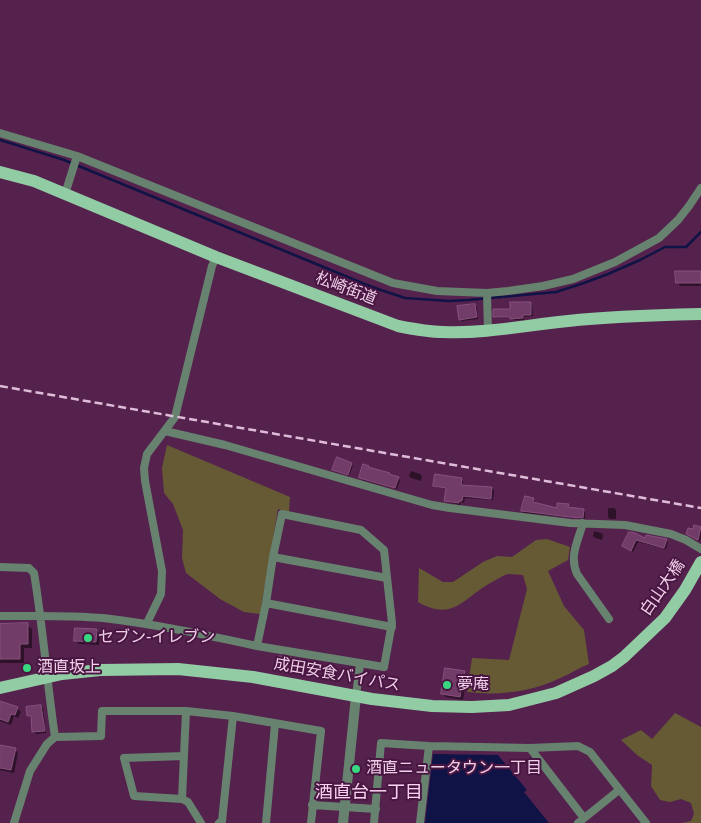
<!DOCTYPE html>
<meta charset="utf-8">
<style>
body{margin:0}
canvas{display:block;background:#55214d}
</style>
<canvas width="701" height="823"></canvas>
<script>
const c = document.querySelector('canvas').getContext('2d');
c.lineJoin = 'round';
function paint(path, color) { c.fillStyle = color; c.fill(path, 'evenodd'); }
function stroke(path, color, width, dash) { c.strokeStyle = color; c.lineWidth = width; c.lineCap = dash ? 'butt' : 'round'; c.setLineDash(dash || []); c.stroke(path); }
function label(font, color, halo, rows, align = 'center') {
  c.font = font + ' Helvetica,"Noto Sans JP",sans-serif'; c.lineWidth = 4; c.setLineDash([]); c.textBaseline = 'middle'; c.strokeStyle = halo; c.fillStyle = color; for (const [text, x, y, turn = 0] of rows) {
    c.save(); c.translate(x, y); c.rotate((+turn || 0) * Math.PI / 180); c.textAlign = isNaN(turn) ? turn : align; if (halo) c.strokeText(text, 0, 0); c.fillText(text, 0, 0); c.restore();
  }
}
const green = new Path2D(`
 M167,445l123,52 -1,15 -11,-3 -18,105 -16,-2 -24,-13 -34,-26 -4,-15 1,-28 -10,-26 -9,-11 -2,-25z
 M547,539l23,8 -2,13 -20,11 16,35 20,24 5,34c-11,4 -20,11 -31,15 -28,13 -60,17 -91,13l5,-34 37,2 18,-71 -4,-14c-4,0 -10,-1 -15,-1 -5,1 -10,5 -14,7 -30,15 -39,42 -76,21l1,-34 24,14h10l30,-20 14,-6 15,1 24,-17z
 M675,713l26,14v96h-19l9,-2 3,-7 -3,-11 -10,-4 -11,3 -10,-2 -9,-14 1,-21 -15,-10 -16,-15 20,-10 11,9z`);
const water = new Path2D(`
 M433,754l65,1 29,35 -3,2 25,31h-124z`);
const shadow = new Path2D(`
 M701,273v13h-21l-3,-4z
 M530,303l2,2 1,11 -9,1v3h-10l-2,-2h-16l-2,-2z
 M475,305l2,2 1,12 -16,2 -2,-2z
 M351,464l2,2 -4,10 -13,-4 -2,-2z
 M368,467l3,2 18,5 9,4 2,2 -3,9 -35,-9 -1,-2z
 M411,471l9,3 2,2 -1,5 -10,-3 -2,-2z
 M461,479l2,2 -1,5 30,2 2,2 -1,10 -28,-2 -1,5 -3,-1 -1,3 -13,-3 -2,-1 2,-12 -11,-2 -2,-2z
 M533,500l2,1v3l23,5 10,-4 2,2 13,3 2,2v7l-61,-6 -2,-2z
 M608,508h6l2,2v9h-6l-2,-2z
 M695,527l6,2v8l-1,4 -11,-5 4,-5z
 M594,531l7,2 2,2 -1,5 -7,-2 -2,-2z
 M630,533l16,7h20l2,2 -2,7 -28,-7 -5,10 -9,-6z
 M0,625h27l5,4v19h-8v15h-24z
 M96,630l4,4 -1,11 -20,-1 -3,-3z
 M300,660l2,2 -2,11 -19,-3 -2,-2z
 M464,672l3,3 -4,25 -17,-3 -4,-3z
 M0,702l17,6 4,4 -3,6 -4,-2 -3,9 -11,-4z
 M41,706l2,2 3,25 -10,1 -2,-2 -2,-15 -2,1 -2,-2z
 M0,750h15l3,3 -4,20 -14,-3z`);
const stream = new Path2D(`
 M0,140l64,20 308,127 33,11 44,3 19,-1 88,-8 28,-9 24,-9 32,-14 25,-13h21l15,-15`);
const building = new Path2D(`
 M675,271h26v12h-25z
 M510,302h21v13h-8v3l-13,1v-2h-17v-8h17z
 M475,304l2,13 -18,3 -2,-14z
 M337,457l15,6 -4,12 -16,-5z
 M363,464l6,2 -1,1 22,6 -1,1 10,3 -4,11 -36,-10z
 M435,474l27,4 -1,7 31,2 -1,12 -28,-3 -1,5h-3v2l-15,-2 2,-13 -13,-2z
 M525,496l9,2 -1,4 24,6v-5l12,1 -1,3 16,2 -1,9 -13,-1 -49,-6z
 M694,525l7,2 -3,13 -12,-6 2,-6 5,1z
 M629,532l6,1 10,5 1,-3 21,4 -3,9 -28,-8 -5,11 -9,-5z
 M28,623v21h-8v15h-20v-35z
 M75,628l22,1 -1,13 -22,-1z
 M279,656l22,3 -2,12 -22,-3z
 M445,668l20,3 -5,26 -19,-3z
 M0,701l18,6 -3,8 -4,-1 -3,8 -8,-3z
 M41,705l4,26 -13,1 -1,-16h-4l-1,-9z
 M0,745l16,3 -5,22 -11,-2z`);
const minor = new Path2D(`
 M0,133l77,23 316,127 44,8 50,2 21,-2 35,-5 30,-7 42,-17 44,-24 19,-18 11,-14 12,-18
 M65,194l12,-38
 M487,293l1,38
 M165,431l60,14 207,60 18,3 120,15 55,2 46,9 15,6 15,9
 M282,514l79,16 23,20 8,73 -8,44 -127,-21 9,-43 7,-46z
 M583,523c-5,18 -14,33 -6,51l32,45
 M273,557l114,21
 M0,567l29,1 5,5c9,54 13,110 21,164
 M266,603l126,24
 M0,616c34,0 69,-1 103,2 52,6 103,17 154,28
 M147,623l14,-29 1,-23 -17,-90 -1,-13 3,-14 28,-37 37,-151 4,-9
 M356,696l4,-32
 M530,748l54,70
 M184,756l-60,2 10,38 48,3 6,3 13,21
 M182,799l4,-88
 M312,805l64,4
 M14,823l16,-52 17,-27 8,-7 46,-1 1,-25h84l47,5 88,15 -10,92
 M219,823l3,-2 11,-105
 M266,823l9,-99
 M374,823l7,-80 48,3 101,2 48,-2 12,6 56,71
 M420,823l9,-77
 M578,823l41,-33`);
const tertiary = new Path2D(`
 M343,823l13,-127`);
const primary = new Path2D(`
 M0,172l34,9 182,76 182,69c15,3 30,6 45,6 42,2 84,-7 125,-11 44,-5 89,-6 133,-7
 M0,688l62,-14 38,-4 78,-1 75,8 119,22 60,7 40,1 37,-2 47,-12 38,-17 18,-10 12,-9 41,-39 20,-28 16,-28`);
const rail = new Path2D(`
 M0,386l701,122`);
const markers = [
 [88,638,5,"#38d880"],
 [27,668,5,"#38d880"],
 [447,685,5,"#38d880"],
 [356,769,5,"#38d880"]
];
const streetNames = [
 ["松崎街道",346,289,21],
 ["白山大橋",663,588,-55],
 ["成田安食バイパス",337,675,10]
];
const poiNames = [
 ["セブン-イレブン",98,638],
 ["酒直坂上",37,668],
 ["夢庵",457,685],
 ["酒直ニュータウン一丁目",366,769]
];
const neighbourhoodNames = [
 ["酒直台一丁目",369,793]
];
paint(green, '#655a34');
paint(water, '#101346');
paint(shadow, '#0007');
stroke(stream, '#101346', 2.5);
paint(building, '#713d68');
stroke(building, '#88507e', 1);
stroke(minor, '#67836f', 8);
stroke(tertiary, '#67836f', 10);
stroke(primary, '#92cca4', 12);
stroke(rail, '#dfbdd8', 2.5, [8, 4]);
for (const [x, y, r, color] of markers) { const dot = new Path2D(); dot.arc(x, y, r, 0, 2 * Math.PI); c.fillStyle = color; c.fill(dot); stroke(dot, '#491642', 2); }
label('16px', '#efcfe8', '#491642', streetNames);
label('16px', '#efcfe8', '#491642', poiNames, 'left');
label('18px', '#f9d2f0', '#491642', neighbourhoodNames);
</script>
